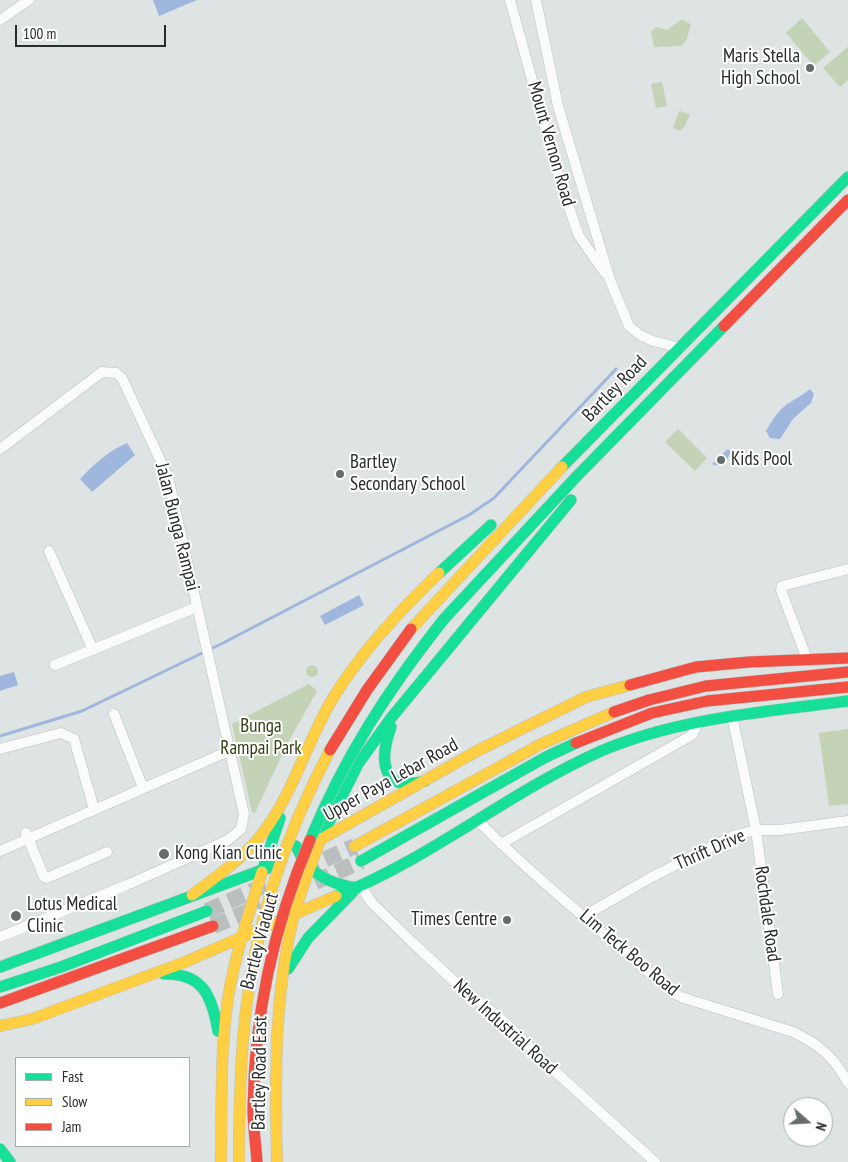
<!DOCTYPE html>
<style>
body{margin:0}
#map{position:relative;width:848px;height:1162px;overflow:hidden;background:#dde4e3;font-family:"PT Sans Narrow",sans-serif}
canvas{display:block}
.legend{position:absolute;left:15px;top:1057px;width:175px;height:90px;box-sizing:border-box;background:#fff;border:1px solid #a9abab;margin:0;padding:6px 9px;list-style:none;font-size:15px;color:#272c2c}
.legend li{display:flex;align-items:center;gap:10px;height:25px}
.legend b{width:25px;border:1px solid #a9abab}
.north{position:absolute;left:783px;top:1097px;width:50px;height:50px;box-sizing:border-box;background:#fff;border:1px solid #a9abab;border-radius:50%;rotate:109deg;font-size:14px;font-weight:700;line-height:20px;text-align:center;color:#272c2c}
.north::after{content:'';display:block;margin:auto;width:18px;height:22px;background:#676c6c;clip-path:polygon(50% 0,100% 100%,50% 72%,0 100%)}
.scale{position:absolute;left:15px;top:25px;width:151px;height:22px;box-sizing:border-box;border:2px solid #272c2c;border-top:0;padding-left:6px;font-size:15px;line-height:18px;white-space:nowrap;color:#272c2c;-webkit-text-stroke:4px #fff;paint-order:stroke}
</style>
<div id="map">
<canvas width="848" height="1162"></canvas>
<ul class="legend">
<li><b style="height:6px;background:#16e098"></b>Fast</li>
<li><b style="height:6px;background:#ffcf43"></b>Slow</li>
<li><b style="height:6px;background:#f24e42"></b>Jam</li>
</ul>
<div class="north">N</div>
<div class="scale">100 m</div>
</div>
<script>
const c = document.querySelector('canvas').getContext('2d');
c.lineJoin = 'round';
function paint(path, color) { c.fillStyle = color; c.fill(path, 'evenodd'); }
function stroke(path, color, width, dash) { c.strokeStyle = color; c.lineWidth = width; c.lineCap = dash ? 'butt' : 'round'; c.setLineDash(dash || []); c.stroke(path); }
function label(font, color, halo, rows, align = 'center') {
  c.font = font + ' "PT Sans Narrow",sans-serif'; c.lineWidth = 4; c.setLineDash([]); c.textBaseline = 'middle'; c.strokeStyle = halo; c.fillStyle = color; for (const [text, x, y, turn = 0] of rows) {
    c.save(); c.translate(x, y); c.rotate((+turn || 0) * Math.PI / 180); c.textAlign = isNaN(turn) ? turn : align; if (halo) c.strokeText(text, 0, 0); c.fillText(text, 0, 0); c.restore();
  }
}
const green = new Path2D(`
 M802,18l28,34 -16,14 -28,-33z
 M682,19l9,6 -5,16 -5,5 -27,1 -3,-15 5,-5 11,3z
 M848,47v33l-8,7 -17,-19z
 M662,82l5,24 -11,2 -5,-24z
 M679,111l11,3 -5,12 -5,5 -7,-3z
 M678,429l29,29 -12,13 -30,-29z
 M306 671a6 6 0 1 1 12 0a6 6 0 1 1-12 0Z
 M309,684l8,7 -31,55 -31,67 -3,-1 -20,-88z
 M848,729v75l-19,2 -10,-73z`);
const water = new Path2D(`
 M153,0h44l-38,16z
 M810,389l4,5 -3,9 -18,16 -13,20 -10,-1 -4,-7c5,-9 12,-20 20,-26 8,-6 16,-9 24,-16z
 M127,443l8,12 -43,37 -12,-13c14,-15 28,-28 47,-36z
 M728,449l3,3c-3,7 -10,15 -17,13l-2,-1z
 M359,595l5,10 -39,20 -5,-9z
 M14,672l4,13 -18,6v-15z`);
const stream = new Path2D(`
 M0,736l82,-25 141,-68 246,-128 25,-17 122,-129`);
const primaryTunnel = new Path2D(`
 M303,869l52,-23
 M315,882l46,-21
 M207,911l59,-26
 M213,926l48,-20`);
const street = new Path2D(`
 M510,0l51,185 18,51 26,37
 M536,0l22,106 52,174 19,46 11,9 13,6 27,7
 M0,20l29,-20
 M0,449l102,-77 14,1 6,5 46,99 76,337 -3,15 -13,11 -101,45 -127,52
 M49,551l44,99
 M807,659l-26,-69 1,-4 66,-17
 M55,665l142,-58
 M114,714l29,74
 M732,716l24,114 22,164
 M0,749l61,-16 13,6 20,70
 M477,820c61,61 129,115 194,171l10,6 112,35c26,12 42,26 55,51
 M26,833l18,44 3,1 60,-26
 M501,844l191,-109 6,-12
 M0,851l229,-100
 M361,886l10,16 41,40 43,40 52,42 41,41 107,97
 M584,916l66,-38 83,-42 23,-6h24l68,-9`);
const fast = new Path2D(`
 M562,467l286,-290
 M439,573l52,-48
 M444,619l133,-143 147,-150
 M391,727c-12,33 -10,66 34,54
 M320,840l38,-76 33,-46 180,-218
 M296,846c11,27 33,38 61,42
 M361,861l185,-104 30,-14
 M262,872l18,-54
 M336,896c94,-37 173,-104 265,-145 78,-33 164,-39 247,-50
 M0,967l273,-101
 M288,969l20,-31 44,-45
 M164,974c39,-1 48,22 54,57
 M0,987l61,-20 146,-56
 M0,1149l10,13`);
const slow = new Path2D(`
 M411,629l151,-162
 M316,842l161,-91 109,-54 44,-12
 M355,846l186,-102 73,-32
 M192,895c28,-21 59,-42 78,-72 26,-39 39,-85 63,-125 29,-47 66,-87 106,-125
 M0,1026l32,-7 153,-57 151,-66
 M221,1162c1,-55 -1,-110 7,-164 7,-43 21,-85 34,-126
 M277,1162c-2,-81 -3,-164 16,-243 7,-27 18,-53 27,-79`);
const jam = new Path2D(`
 M724,326l124,-126
 M630,685l66,-18 53,-5 99,-4
 M614,712l35,-12 57,-14 142,-14
 M576,743l76,-30 55,-12 141,-14
 M0,1003l213,-77`);
const fastBridge = new Path2D(`
 M310,840c35,-84 78,-150 134,-221`);
const slowBridge = new Path2D(`
 M239,1162c0,-48 1,-96 6,-145 10,-93 42,-185 85,-267`);
const jamBridge = new Path2D(`
 M330,750l37,-60 44,-61
 M257,1162c-1,-18 -4,-35 -4,-53 1,-93 21,-184 57,-269`);
const markers = [
 [810,68,5,"#676c6c"],
 [721,460,5,"#676c6c"],
 [340,474,5,"#676c6c"],
 [164,854,6,"#676c6c"],
 [16,916,6,"#676c6c"],
 [507,920,5,"#676c6c"]
];
const poiNames = [
 ["Maris Stella",800,57,"right"],
 ["High School",800,79,"right"],
 ["Kids Pool",731,460],
 ["Bartley",350,463],
 ["Secondary School",350,485],
 ["Kong Kian Clinic",175,854],
 ["Lotus Medical",27,905],
 ["Clinic",27,927],
 ["Times Centre",497,920,"right"]
];
const streetNames = [
 ["Mount Vernon Road",551,144,74],
 ["Bartley Road",615,389,-46],
 ["Jalan Bunga Rampai",177,527,76],
 ["Upper Paya Lebar Road",391,780,-29],
 ["Thrift Drive",710,850,-24],
 ["Rochdale Road",767,914,82],
 ["Bartley Viaduct",260,941,-75],
 ["Lim Teck Boo Road",629,953,40],
 ["New Industrial Road",505,1027,42],
 ["Bartley Road East",260,1073,-89]
];
const parkNames = [
 ["Bunga",261,727],
 ["Rampai Park",261,749]
];
paint(green, '#c4d2b5');
paint(water, '#9fb6dd');
stroke(stream, '#9fb6dd', 3);
stroke(primaryTunnel, '#b9bfbe', 16, [16, 8]);
stroke(street, '#bbc1c0', 11);
stroke(fast, '#bbc1c0', 12);
stroke(slow, '#bbc1c0', 12);
stroke(jam, '#bbc1c0', 12);
stroke(street, '#fafbfb', 10);
stroke(fast, '#16e098', 11);
stroke(slow, '#ffcf43', 11);
stroke(jam, '#f24e42', 11);
stroke(fastBridge, '#bbc1c0', 12, []);
stroke(slowBridge, '#bbc1c0', 12, []);
stroke(jamBridge, '#bbc1c0', 12, []);
stroke(fastBridge, '#16e098', 11);
stroke(slowBridge, '#ffcf43', 11);
stroke(jamBridge, '#f24e42', 11);
for (const [x, y, r, color] of markers) { const dot = new Path2D(); dot.arc(x, y, r, 0, 2 * Math.PI); c.fillStyle = color; c.fill(dot); stroke(dot, '#fff', 2); }
label('19px', '#272c2c', '#fff', poiNames, 'left');
label('19px', '#272c2c', '#fff', streetNames);
label('19px', '#324113', '#fff', parkNames);
</script>
